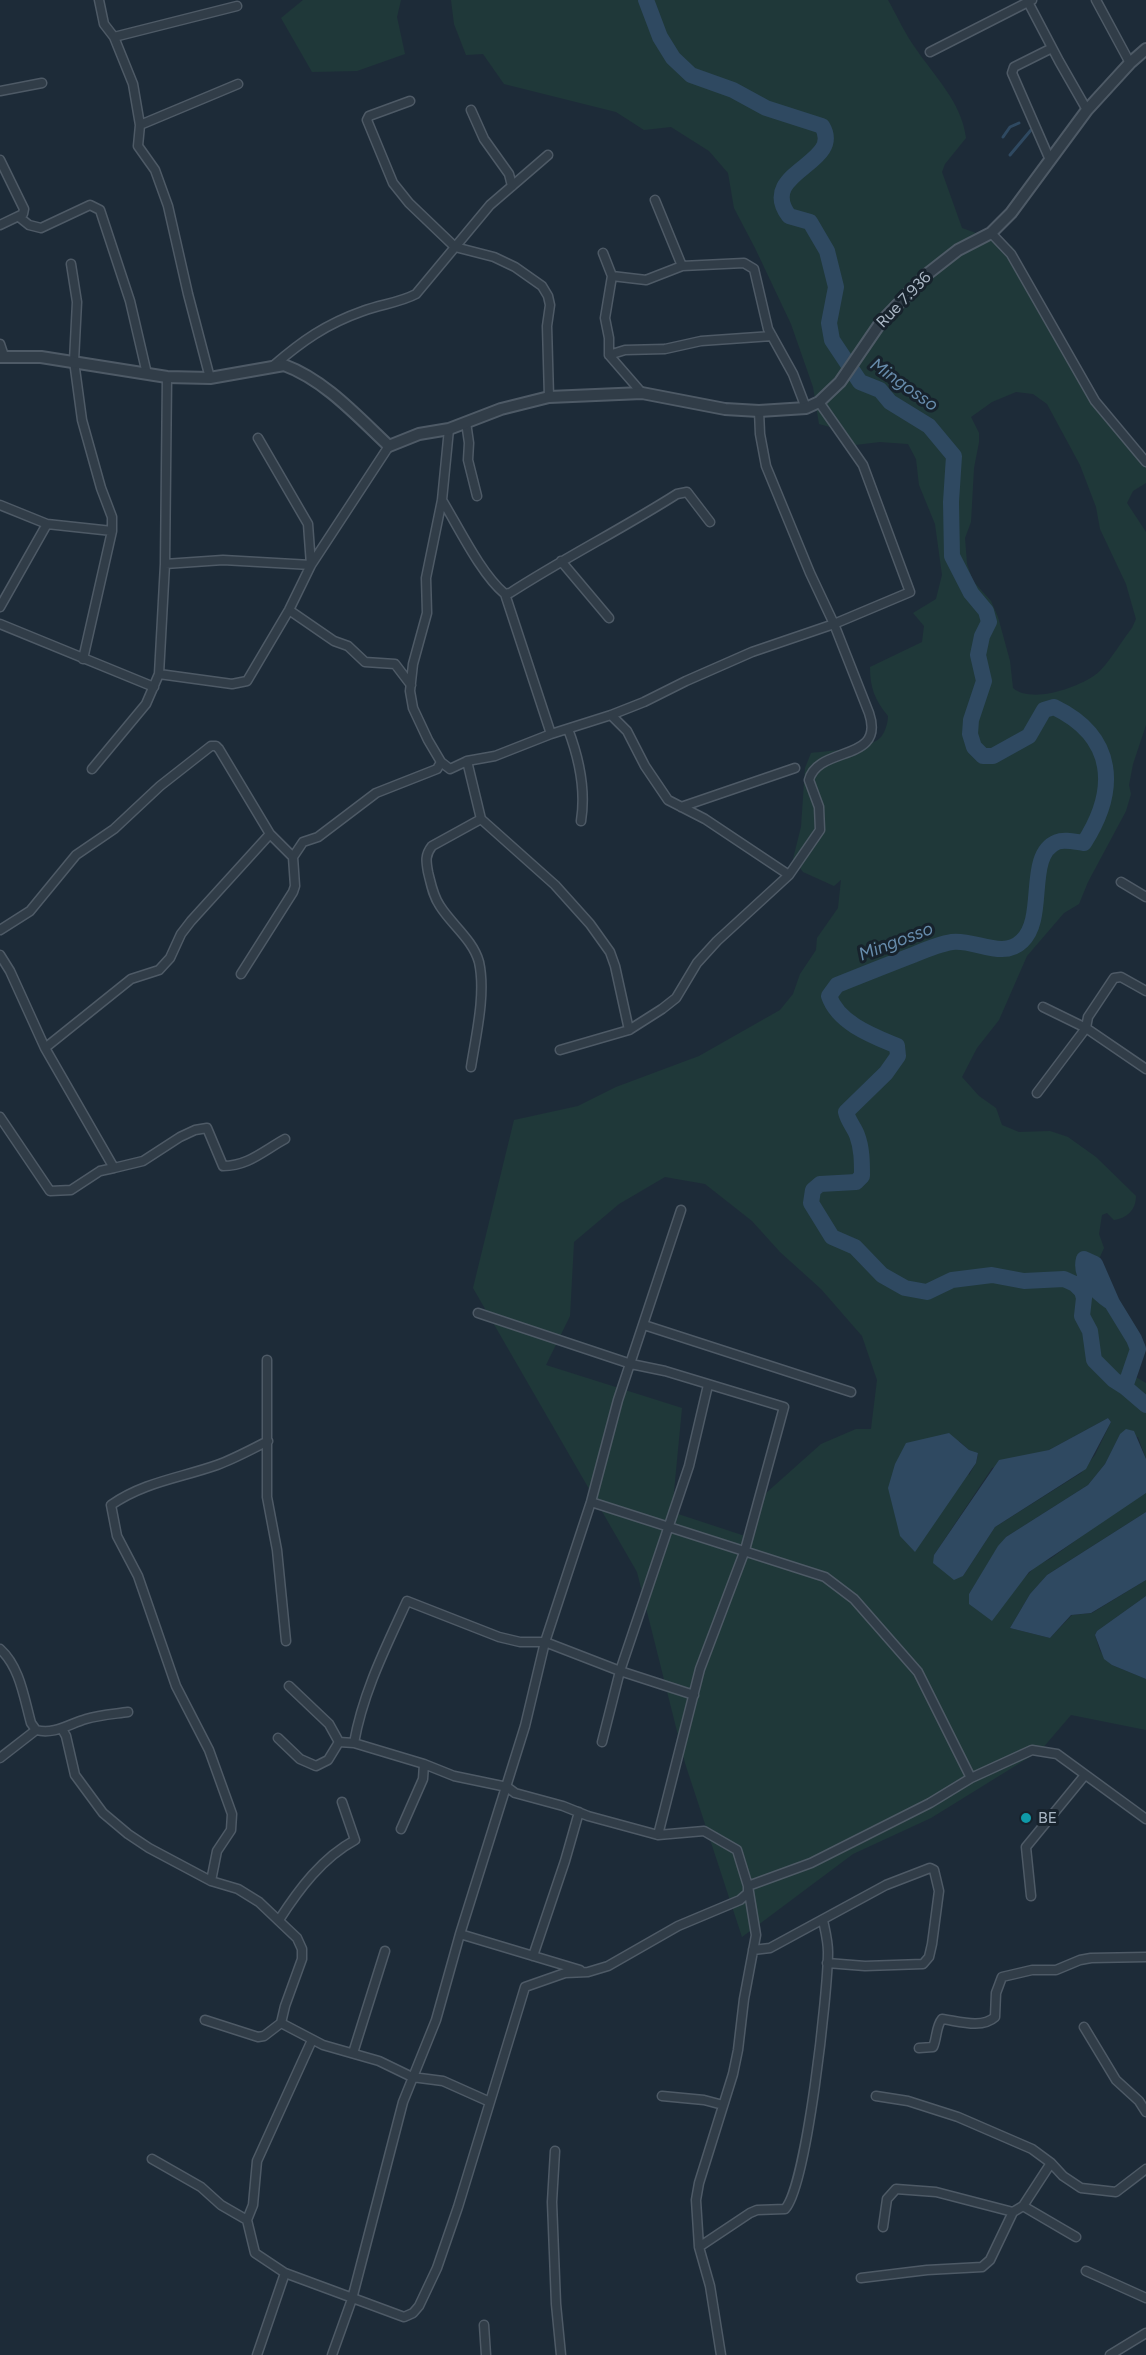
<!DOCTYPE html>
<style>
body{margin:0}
canvas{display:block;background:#1d2b38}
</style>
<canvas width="1146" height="2355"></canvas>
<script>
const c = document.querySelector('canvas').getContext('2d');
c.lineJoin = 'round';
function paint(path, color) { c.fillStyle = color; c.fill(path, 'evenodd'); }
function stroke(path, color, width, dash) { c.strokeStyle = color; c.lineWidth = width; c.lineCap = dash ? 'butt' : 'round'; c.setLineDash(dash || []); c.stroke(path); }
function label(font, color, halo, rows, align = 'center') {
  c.font = font + ' Figtree,sans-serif'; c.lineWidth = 6; c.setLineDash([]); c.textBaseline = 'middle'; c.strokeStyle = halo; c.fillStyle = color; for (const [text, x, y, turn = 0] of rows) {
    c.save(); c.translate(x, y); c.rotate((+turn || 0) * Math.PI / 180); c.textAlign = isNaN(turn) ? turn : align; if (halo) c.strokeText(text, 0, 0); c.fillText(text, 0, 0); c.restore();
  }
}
const green = new Path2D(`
 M303,0h98l-4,17 8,37 -48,17 -45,1 -31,-54z
 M451,0h437c9,16 17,34 28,49 19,28 46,54 50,89l-21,26 -3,8 20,56 50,18 86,153 48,57v27l-13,8 -6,12 19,29v193l-13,39 -4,21 2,9 -5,17 -38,71 -9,22 -15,9 -37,43 -28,64 -22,28 -15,29 17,19 17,12 6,17 17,7 31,-1 18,6 28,20 40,39c0,14 -9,22 -22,24l-7,-7 -5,2 -3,19 5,14 -5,11 10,26 32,59 -1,17 -6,15 12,7v76l-8,-22 -18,-3 -15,30 -17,21 -82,52 -7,9 -30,48 47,-8 21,-21 13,-6 65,-47 31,-19v19l-99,63 -17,19 -20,34 40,10 22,-23 20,-2 54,-33v16l-49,35 -2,4 5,16 12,14 34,14v51l-75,-15 -30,35 -110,68 -78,36 -111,83 -57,-174 -48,-191 -164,-284 41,-168 64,-14 38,-19 83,-31 81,-46 13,-16 7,-20 16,-24 1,-12 21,-30 3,-28 -7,6 -31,-14 -10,-13 8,-32 4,-59 6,-15c16,-2 58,-4 69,-15 5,-5 8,-15 8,-22 -13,-16 -18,-28 -18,-49l52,-25 2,-16 -11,-13 23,-14 6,-24 -7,-51 -16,-39 -3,-26 -8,-15 -28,-2 -25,3 -16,-6 -9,-12 -11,-3 -6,-37 -22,-63 -36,-76 -21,-40 -6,-35 -19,-22 -38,-24 -27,3 -28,-18 -112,-28 -21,-30 -17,1 -12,-31zM1016,392l17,2 14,10 33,61 16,42 4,22 26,55 10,35 -4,9c-9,11 -26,40 -37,47 -18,13 -64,29 -82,13l-3,-27 -12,-44 -7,-16 -18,-20 -6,-17 -2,-26 6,-16 3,-54 5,-26v-9l-8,-16 21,-15zM665,1177l40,7 47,37 28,31 41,37 41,47 15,44 -6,49h-15l-35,15 -56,50 -20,42 -73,-24 10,-104 -136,-43 24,-49 4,-74 45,-38zM1108,1418l3,4 -16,33 -14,18 -86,54 -32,49 -29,-21 58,-87 57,-18zM959,1441l10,9 9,4 -2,9 -7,12z`);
const water = new Path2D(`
 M1108,1418l3,4 -25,47 -91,58 -32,49 -9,4 -21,-17 1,-8 65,-95 50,-10z
 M1126,1429l8,2 12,28v34l-117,79 -37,49 -23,-17v-10l29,-48 8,-9 82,-52 17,-21 15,-30z
 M949,1433l20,17 9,3 -2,10 -61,89 -15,-16 -12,-48 7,-24 11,-21z
 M1146,1512v68l-55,33 -20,2 -21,23 -40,-10 20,-34 17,-19z
 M1146,1596v83l-34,-14 -8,-6 -9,-24 2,-4z`);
const stream = new Path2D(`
 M1003,137l7,-10 9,-4
 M1010,155l21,-25`);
const river = new Path2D(`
 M646,0l14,37 13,21 18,17 42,15 33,18 56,18c23,38 -66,46 -33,90l21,6 17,29 9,36 -7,36 3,17 28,42 20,8 10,12 39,24 25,30 -3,46 1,54 19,37 15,18 3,11 -7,14 -4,19 6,26 -13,39 -1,14 4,13 9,9h10l36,-20 15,-26 10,-3c62,30 64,83 30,136 -8,-1 -20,-4 -27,-1 -32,13 -10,76 -35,99 -19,19 -47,-2 -70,1 -13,2 -27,8 -39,13 -26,10 -51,20 -76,30l-8,11c9,27 44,40 68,50l1,10 -12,17 -40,39c2,9 8,15 11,23 5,13 5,27 5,41l-6,6 -36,2 -7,6 -2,13 21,34 23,10 27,28 23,13 22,4 25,-12 40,-5 32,6 40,-2 11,5 7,7 2,7 -2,18 8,15 4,29 20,20 11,7 21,18
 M1112,1303c-13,-9 -33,-26 -28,-44l11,5 17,39 22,36 4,10 -13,38`);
const minor = new Path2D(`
 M99,0l5,24 10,13 19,47 7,41 -2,21 17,24 13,36 20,88 22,84
 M1096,0l34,63
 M1028,2l31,59 28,49
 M114,37l123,-31
 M930,52l102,-52
 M0,91l42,-8
 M410,101l-41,15 -2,4 26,63 16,20 46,44 39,10 21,10 27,19 6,10 2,9 -3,21 2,71
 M471,110l13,29 25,35 3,12
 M140,125l98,-41
 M0,160l24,49 -1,5 -23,11
 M1050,160l-38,-87 2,-6 38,-19
 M655,200l27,66
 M19,217l10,8 12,3 49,-23 10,5 30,91 17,73
 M991,233l20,21 84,147 51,61
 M603,253l9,23 -7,42 4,20v17l33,38
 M71,264l6,38 -3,59 8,59 19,68 11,29v14l-29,128
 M612,276l34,4 36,-14 62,-3 10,6 14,60 25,45 13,34
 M0,344l4,12
 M609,355l16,-5 40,-1 36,-8 71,-5
 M273,366c29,-25 53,-42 90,-55 18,-7 36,-8 53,-17l74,-89 58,-50
 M466,422l3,21 -1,17 9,36
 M449,429l-7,71 -16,78 1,35 -14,51 -3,27 3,17 15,32 13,22 9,7 17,-8 28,-5 56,-22 60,-19 33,-13 42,-21 66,-29 82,-28 -24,-51 -44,-107 -6,-32 -1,-23
 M442,500c17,28 39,74 63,94l5,-1c54,-35 112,-64 167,-99l10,-2 23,30
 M0,505l47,19
 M561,561l48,57
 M165,564l58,-4 88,5 -3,-41 -50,-86
 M505,594l46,140
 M0,607l47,-83 65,7
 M289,610l45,31 14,5 17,16 30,2 16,21
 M0,624l154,63
 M159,674l73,10 15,-3 42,-71 22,-45 78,-119
 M611,715l16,16 18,35 23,34 37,19 84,56
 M568,729c11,29 18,61 13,92
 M467,761l14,58 74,66 35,39 20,28 5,14 14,64
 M92,769l54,-65 13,-30 6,-110 2,-187
 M681,807l114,-39
 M1121,882l25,15
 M0,930l30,-19 46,-56 38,-26 46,-43 51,-40h5l3,3 51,85 23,23 10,-15 15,-5 58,-44 61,-24 4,-7
 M0,955l10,16 35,77 69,120 -14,3 -29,19 -21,1 -50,-74
 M241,974l52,-82 2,-6 -2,-29
 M1043,1007l43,21 60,41
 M45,1048l86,-69 28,-9 11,-12 11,-24 10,-13 79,-87
 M560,1050l69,-20 33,-21 14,-11 21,-35 20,-22 72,-66 31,-45 -1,-23 -10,-27c9,-35 77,-17 60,-67l-35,-89 76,-32 -47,-127 -44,-63
 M471,1067c5,-32 15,-73 8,-105 -6,-22 -27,-37 -39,-56 -7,-10 -9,-22 -12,-34 -2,-11 -3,-17 4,-26l49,-27
 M1037,1093l49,-65 2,-11 26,-39 7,-1 25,14
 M114,1168l29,-7 37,-24 15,-7 12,-2 16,38c25,0 40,-15 62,-27
 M478,1313l153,51 34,7 119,36 -39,143 -45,119 -42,166
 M644,1325l207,67
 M267,1360v137l10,53 9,91
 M591,1502l234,75 29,22 64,73 53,106
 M0,1649c20,18 24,49 31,74l5,7c18,5 33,-6 50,-11 13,-4 28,-5 42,-7
 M289,1686l40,38 10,18 15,1
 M694,1695l-74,-24 -75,-29h-25l-21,-5 -92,-36c-21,46 -44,91 -53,142l70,21 30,12 53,11 8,6 48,13 25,10 70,19 46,-4 33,19 11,36 63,-23 119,-60 41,-25 61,-28 25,4 89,65
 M62,1729l4,7 9,39 28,38 25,21 21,14 62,33 27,8 21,13 38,36 5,11v10l-17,47 -4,17 42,22 56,16 33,16 31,4 47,21
 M278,1738l22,21 16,7 12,-6 11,-18
 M602,1742l18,-71 69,-205 19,-81
 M0,1758l36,-28
 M401,1829l22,-50 1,-15
 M211,1881l6,-30 14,-21 1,-16 -23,-64 -33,-64 -38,-110 -21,-40 -6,-31c33,-23 69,-27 106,-40 17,-6 35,-16 51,-24
 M1031,1896l-5,-49 59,-72
 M279,1920c20,-31 43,-62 76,-80l-13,-38
 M460,1934l120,36
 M753,1950l17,-2 116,-63 44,-17 4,2 5,21 -7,53 -3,13 -6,7 -58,2 -38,-3
 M533,1956l32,-95 14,-49
 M205,2020l53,17 6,-1 17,-13
 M1084,2027l32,53 23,21 7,11
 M919,2048l14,-1c4,-9 3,-21 9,-28 16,2 40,10 53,-2l1,-24 6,-16 30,-7h24l24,-10 11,-2 55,-1
 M353,2053l32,-102
 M662,2096l42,4 19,5
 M876,2096l32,5 50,16 74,32 19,14 12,13 18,12 35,4 30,-23
 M555,2151l-3,51 4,102 5,51
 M152,2159l49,28 20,18 26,15 8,33 30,20
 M1023,2206l53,31
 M247,2220l6,-15 4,-44 55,-121
 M883,2227l4,-28 9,-10 40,3 77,20 10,-6 28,-43
 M699,2247l51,-34 7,-3 28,-1c22,-24 43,-218 43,-257 0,-11 -3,-22 -5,-32
 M1086,2271l60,27
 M861,2278l66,-8 55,-3 8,-7 23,-48
 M484,2325l2,30
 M257,2355l28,-82 119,44 9,-4 6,-7 18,-38 21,-61 67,-220 40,-14 23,-1 20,-6 70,-40 62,-26 8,-7v-7l8,49 -12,64 -6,51 -5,24 -34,109 -3,17 3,47 11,39 11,69
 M332,2355l20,-56 51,-197 33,-82 24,-86 65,-208 20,-84 46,-140 27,-102 63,-190
 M1110,2355l36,-22`);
const tertiary = new Path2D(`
 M0,357h41l126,20 43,1 74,-13c41,15 74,52 105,81l30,-12 30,-5 52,-20 48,-12 93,-4 83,16 34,2 47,-3 13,-6 21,-20 41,-60 45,-47 32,-25 33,-17 20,-20 76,-103 43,-47 16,-14`);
const markers = [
 [1026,1818,6,"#0f9aa8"]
];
const streetNames = [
 ["Rue 7.936",904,300,-46]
];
const poiNames = [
 ["BE",1038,1818]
];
const waterNames = [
 ["Mingosso",904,385,35],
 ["Mingosso",896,942,-21]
];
paint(green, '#1f3839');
paint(water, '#2f4961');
stroke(stream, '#2f4961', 3);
stroke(river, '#2f4961', 16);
stroke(minor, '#4e5a66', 11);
stroke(tertiary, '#4e5a66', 14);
stroke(minor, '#313d48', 8);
stroke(tertiary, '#313d48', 10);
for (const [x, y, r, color] of markers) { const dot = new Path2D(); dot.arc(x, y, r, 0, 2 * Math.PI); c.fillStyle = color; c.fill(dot); stroke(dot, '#17222c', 2); }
label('16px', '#aab7c5', '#17222c', streetNames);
label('16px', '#aab7c5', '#17222c', poiNames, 'left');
label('italic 18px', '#678cac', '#17222c', waterNames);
</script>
